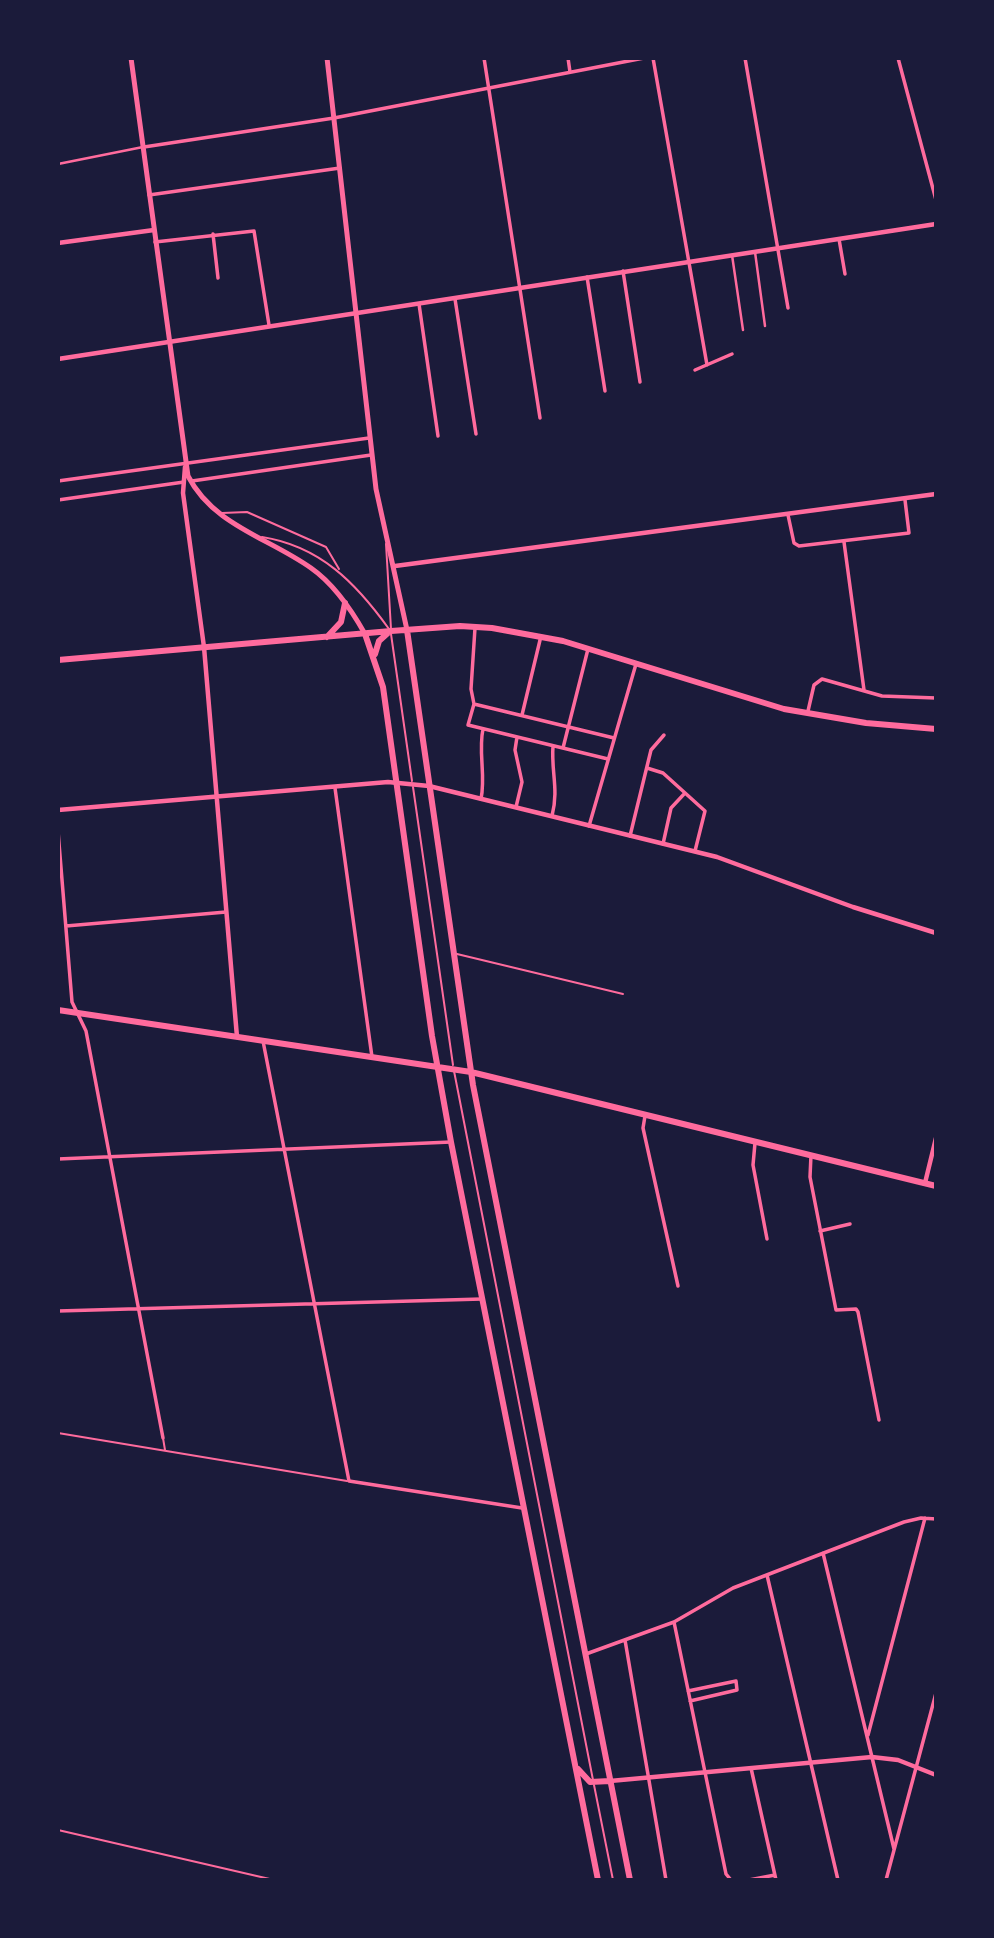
<!DOCTYPE html>
<style>
body{margin:0}
#map{position:relative;width:994px;height:1938px;overflow:hidden;background:#1b1b3a;font-family:"Alegreya Sans",sans-serif}
canvas{display:block}
.frame{position:absolute;inset:0;border:60px solid #1b1b3a;pointer-events:none}
</style>
<div id="map">
<canvas width="994" height="1938"></canvas>
<div class="frame"></div>
</div>
<script>
const c = document.querySelector('canvas').getContext('2d');
c.lineJoin = 'round';
function stroke(path, color, width, dash) { c.strokeStyle = color; c.lineWidth = width; c.lineCap = dash ? 'butt' : 'round'; c.setLineDash(dash || []); c.stroke(path); }
const service = new Path2D(`
 M222,513l25,-1 79,35 13,22
 M262,537c58,9 94,46 127,92
 M386,544l5,85
 M391,634l21,147
 M413,787l40,278
 M457,954l166,40
 M454,1071l139,709
 M58,1433l289,48
 M163,1438l2,12
 M594,1785l19,95
 M58,1830l216,50`);
const pedestrian = new Path2D(`
 M58,164l85,-17
 M755,252l10,74
 M732,255l11,75`);
const minor = new Path2D(`
 M484,58l56,360
 M568,58l2,14
 M653,58l54,307
 M745,58l43,250
 M898,58l38,142
 M144,147l190,-29 310,-60
 M149,195l191,-27
 M213,234l5,44
 M839,239l6,35
 M155,242l99,-11 15,94
 M623,271l17,111
 M587,277l18,114
 M455,299l21,135
 M419,304l19,132
 M695,370l37,-16
 M58,481l311,-43
 M192,481l179,-26
 M58,500l126,-18
 M788,515l6,28 5,3 110,-13 -4,-33
 M844,542l20,148
 M475,628l-4,61 3,15 -6,21 140,34
 M474,704l140,34
 M808,711l6,-26 8,-6 60,17 54,2
 M522,715l19,-79
 M563,748l25,-99
 M647,768l16,5 42,38 -10,40
 M335,788l37,269
 M481,799c5,-24 -3,-47 2,-70
 M516,807l6,-25 -7,-32 2,-13
 M552,816c7,-27 -1,-44 1,-70
 M589,826l47,-162
 M58,831l14,171 14,29 77,407
 M630,836l21,-86 13,-15
 M663,844l8,-36 14,-15
 M66,926l160,-14
 M263,1041l86,440 173,27
 M645,1116l-2,12 35,158
 M755,1143l-2,22 14,74
 M811,1155l-1,22 26,133 20,-1 2,3 21,108
 M58,1159l393,-17
 M820,1231l30,-7
 M58,1311l424,-12
 M823,1553l71,296
 M767,1575l71,305
 M674,1622l52,252 5,6
 M625,1640l41,240
 M586,1654l88,-32 59,-34 171,-66 17,-4 15,1
 M688,1691l48,-10 1,9 -47,11
 M868,1735l57,-217
 M751,1768l25,112
 M749,1880l26,-5
 M886,1880l50,-187`);
const tertiary = new Path2D(`
 M58,243l96,-13
 M58,359l878,-135
 M185,467l-2,26 21,154 33,390
 M395,566l541,-72
 M58,810l330,-28 41,4 288,71 136,50 83,26
 M925,1183l11,-45
 M610,1781l262,-24 26,3 38,15`);
const secondary = new Path2D(`
 M131,58l57,418c25,49 81,62 123,92 23,16 40,41 54,66
 M327,58l49,431 31,141`);
const primary = new Path2D(`
 M407,630l66,455 157,795
 M365,634l18,53 49,349 19,106 147,738
 M327,637l14,-15 4,-19
 M375,654l4,-13 10,-9
 M58,660l333,-29 69,-5 32,2 71,13 221,68 82,14 70,6
 M58,1010l413,62 465,114
 M578,1769l12,13 20,-1`);
stroke(service, '#ff6b9d', 2);
stroke(pedestrian, '#ff6b9d', 2.5);
stroke(minor, '#ff6b9d', 3.5);
stroke(tertiary, '#ff6b9d', 4.5);
stroke(secondary, '#ff6b9d', 5);
stroke(primary, '#ff6b9d', 6);
</script>
